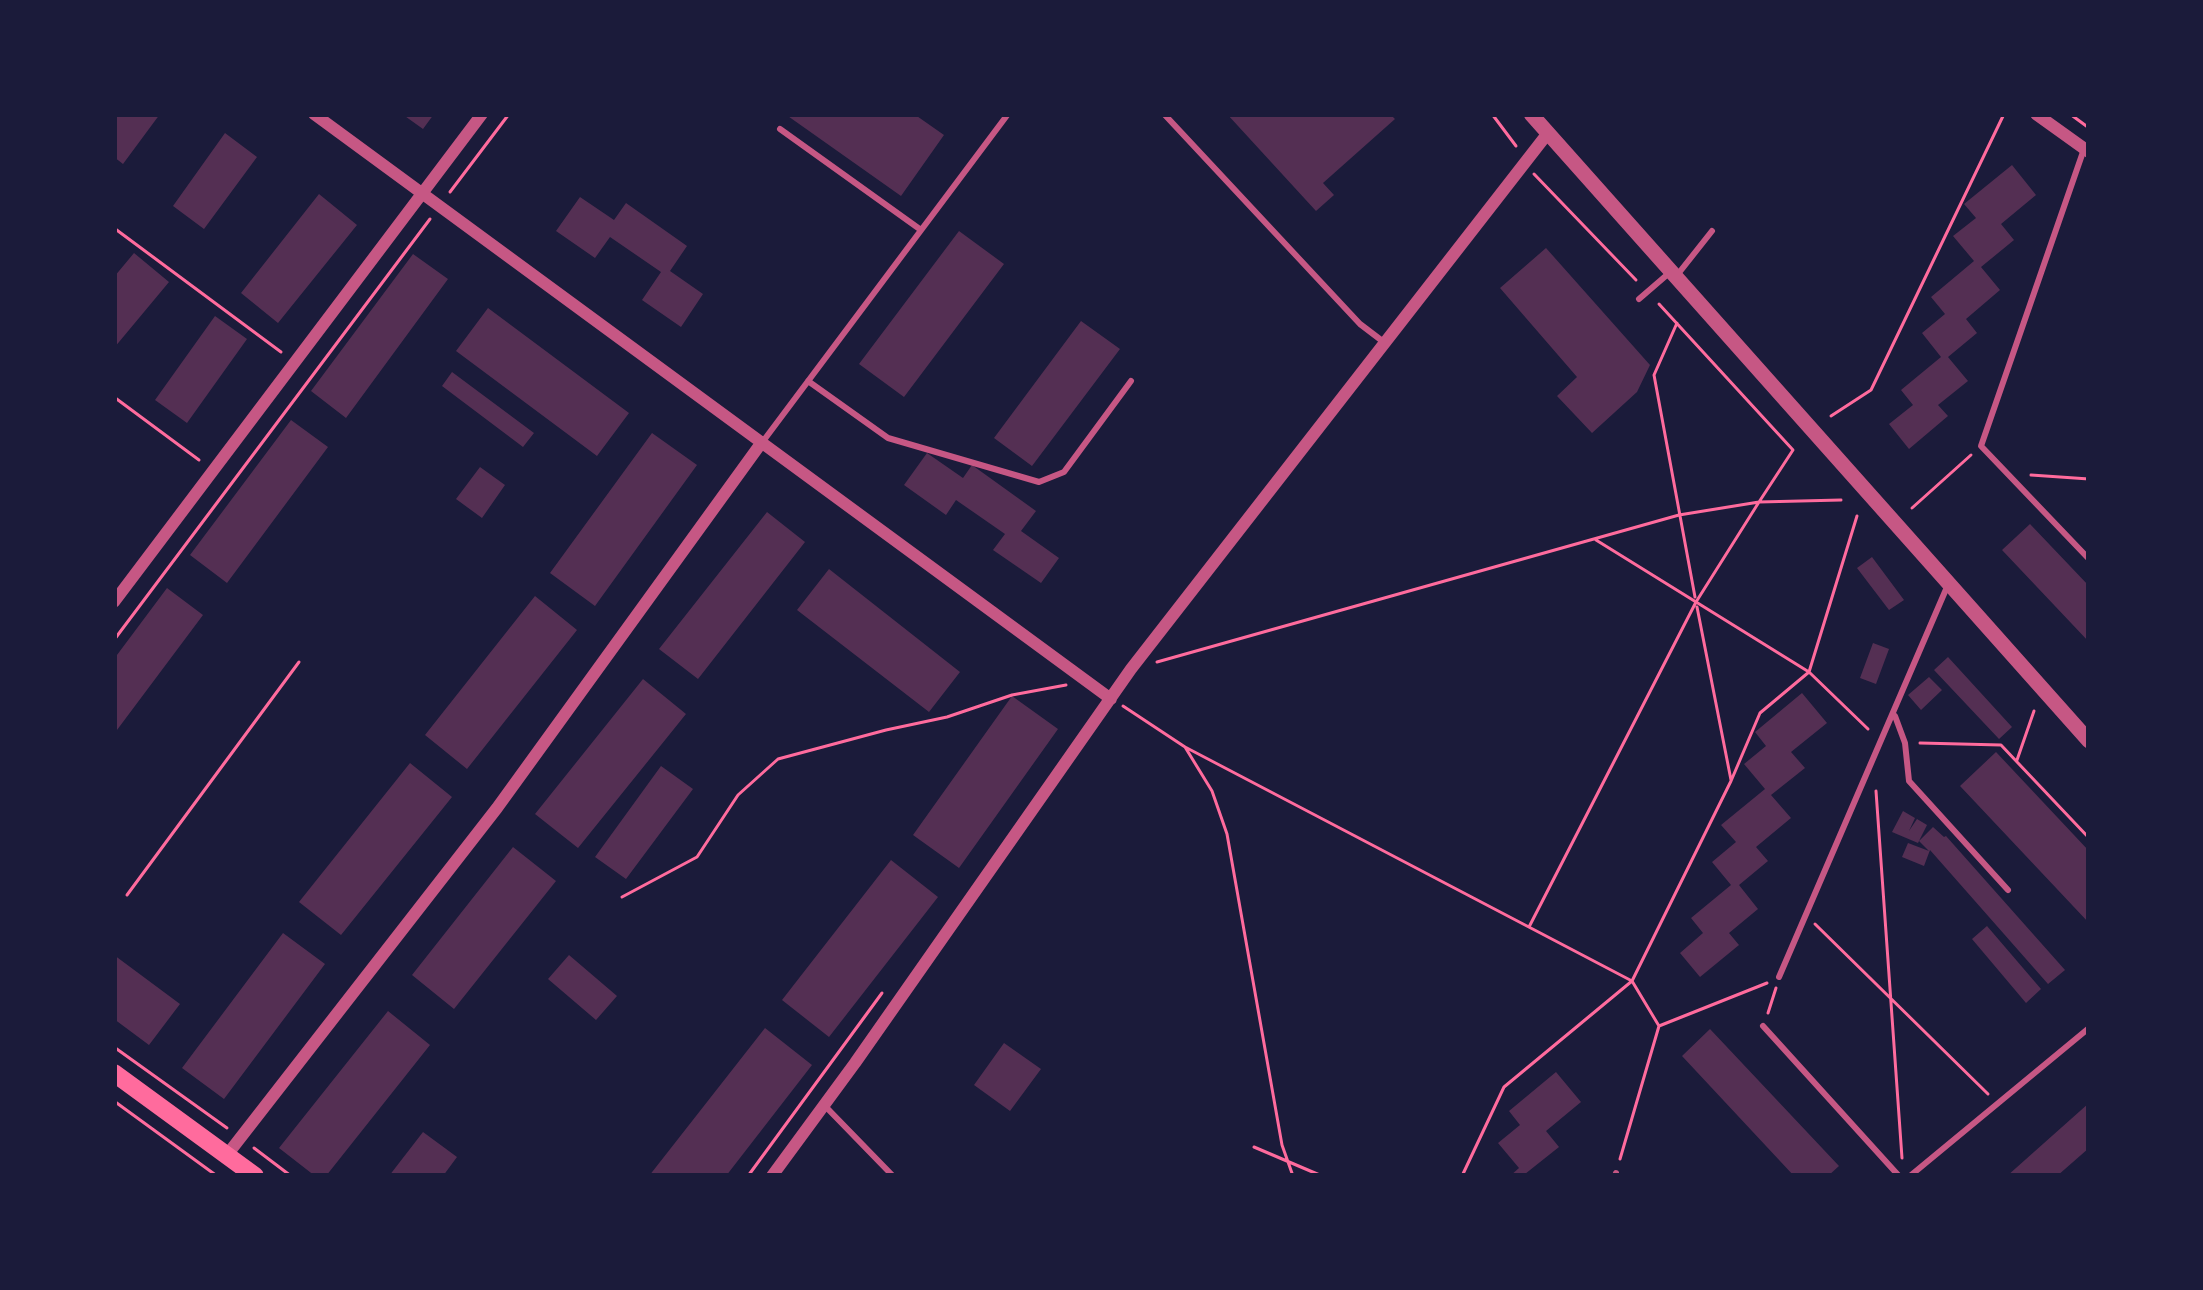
<!DOCTYPE html>
<style>
body{margin:0}
#map{position:relative;width:2203px;height:1290px;overflow:hidden;background:#1b1b3a;font-family:Inter,sans-serif}
canvas{display:block}
.frame{position:absolute;inset:0;border:117px solid #1b1b3a;pointer-events:none}
</style>
<div id="map">
<canvas width="2203" height="1290"></canvas>
<div class="frame"></div>
</div>
<script>
const c = document.querySelector('canvas').getContext('2d');
c.lineJoin = 'round';
function paint(path, color) { c.fillStyle = color; c.fill(path, 'evenodd'); }
function stroke(path, color, width, dash) { c.strokeStyle = color; c.lineWidth = width; c.lineCap = dash ? 'butt' : 'round'; c.setLineDash(dash || []); c.stroke(path); }
const building = new Path2D(`
 M114,114h46l-37,50 -9,-7z
 M402,114h32l-11,15z
 M785,114h129l30,21 -43,61z
 M1227,114h111l2,2 3,-2h47l5,5 -72,64 11,12 -18,16z
 M225,133l32,24 -53,72 -31,-23z
 M2012,165l24,30 -35,29 13,16 -33,27 19,23 -34,29 11,14 -29,24 20,24 -30,24 10,11 -39,33 -20,-25 24,-19 -12,-15 40,-33 -19,-24 23,-19 -14,-17 43,-36 -21,-25 23,-18 -12,-14z
 M319,194l38,31 -79,98 -37,-30z
 M580,197l34,23 12,-17 61,43 -17,25 33,23 -22,33 -39,-27 19,-28 -51,-35 -15,21 -39,-27z
 M959,231l45,33 -100,133 -45,-33z
 M1546,248l104,117 -13,27 -45,41 -35,-37 20,-19 -77,-89z
 M134,253l35,29 -55,66v-71z
 M413,254l35,25 -102,139 -35,-27z
 M488,308l141,105 -32,43 -141,-105z
 M215,316l32,23 -60,84 -32,-23z
 M1081,321l39,28 -88,117 -38,-28z
 M452,372l82,61 -11,14 -81,-61z
 M291,420l37,27 -101,136 -37,-28z
 M652,433l45,32 -102,141 -45,-33z
 M927,453l36,25 9,-13 64,46 -15,20 38,27 -18,25 -48,-33 12,-16 -49,-34 -10,15 -42,-30z
 M480,467l25,18 -23,33 -26,-19z
 M767,512l38,30 -107,137 -39,-30z
 M2030,524l59,62v56l-87,-92z
 M1872,557l32,43 -15,10 -32,-42z
 M829,569l131,103 -31,40 -132,-102z
 M167,588l36,27 -89,119v-75z
 M535,596l42,34 -110,139 -42,-34z
 M1873,643l16,6 -13,35 -16,-6z
 M1948,657l64,70 -13,12 -65,-69z
 M1929,677l13,13 -21,20 -13,-15z
 M643,679l43,35 -108,134 -43,-34z
 M1802,693l25,30 -36,29 14,16 -34,27 20,23 -35,29 12,14 -29,24 19,24 -29,24 10,12 -39,32 -20,-24 23,-20 -12,-15 40,-33 -19,-23 24,-20 -15,-17 44,-36 -21,-25 22,-18 -11,-14z
 M1012,696l46,33 -99,139 -46,-33z
 M1996,752l93,99v72l-129,-137z
 M410,763l42,34 -111,138 -42,-33z
 M661,766l32,23 -67,90 -31,-22z
 M1903,811l12,7 -6,13 8,-12 10,6 -9,18 -26,-11z
 M1933,827l11,10 2,-1 119,134 -17,14 -118,-134 -6,16 -22,-9 6,-14 21,8 -10,-10z
 M513,847l43,34 -102,128 -42,-34z
 M891,860l47,37 -109,140 -47,-37z
 M1987,926l54,63 -15,14 -54,-64z
 M283,933l42,31 -101,135 -42,-31z
 M114,955l66,49 -31,41 -35,-26z
 M569,955l48,41 -21,24 -48,-41z
 M388,1011l42,34 -104,131h-11l-36,-28z
 M765,1028l47,37 -86,111h-77z
 M1710,1029l129,137 -11,10h-34l-112,-120z
 M1004,1043l37,26 -31,42 -36,-26z
 M1556,1072l25,30 -35,29 13,16 -34,27 2,2h-17l9,-8 -21,-25 22,-18 -11,-14z
 M2089,1103v45l-32,28h-50z
 M423,1132l34,25 -14,19h-54z`);
const path = new Path2D(`
 M1492,114l24,32
 M2070,114l19,14
 M1534,174l102,106
 M450,192l59,-78
 M114,228l167,124
 M1677,323l-23,52 41,222
 M114,397l85,63
 M1831,416l40,-26 133,-276
 M2031,475l58,4
 M1912,508l59,-53
 M1596,540l213,132 59,57
 M1697,607l34,173
 M114,640l316,-421
 M1157,662l522,-147 80,-13 34,-52 -134,-146
 M1123,706l62,41 27,44 15,43 55,311 11,31
 M1920,743l81,2 88,93
 M1185,747l447,234 27,45
 M2017,760l17,-49
 M1876,791l26,367
 M127,895l172,-233
 M622,897l75,-40 41,-62 40,-36 108,-29 61,-13 65,-22 54,-10
 M1815,924l173,170
 M1529,927l167,-325 63,-100 82,-2
 M1768,1013l8,-25
 M114,1047l113,81
 M114,1101l103,75
 M1254,1147l68,29
 M254,1148l37,28
 M1620,1159l39,-133 108,-43
 M748,1176l134,-183
 M1462,1176l42,-89 128,-106 99,-200 29,-68 49,-41 48,-156`);
const service = new Path2D(`
 M1164,114l196,210 25,19
 M780,129l141,101
 M2084,149l-103,297 108,113
 M1678,274l34,-43
 M1639,299l29,-25
 M808,381l80,57 151,44 25,-10 67,-91
 M764,440l244,-326
 M1895,716l10,27 4,38 99,109
 M1779,977l168,-390
 M1763,1026l136,150
 M825,1106l68,70
 M1615,1176l1,-3
 M1910,1176l179,-148`);
const minor = new Path2D(`
 M314,114l797,585
 M2036,114l53,38
 M114,602l368,-488
 M227,1155l270,-347 265,-366
 M772,1176l83,-113 276,-394 417,-536`);
const tertiary = new Path2D(`
 M1531,114l558,627`);
const secondary = new Path2D(`
 M114,1073l141,103`);
paint(building, '#542f53');
stroke(path, '#ff6b9d', 3);
stroke(service, '#c65784', 6);
stroke(minor, '#c65784', 12);
stroke(tertiary, '#c65784', 15);
stroke(secondary, '#ff6b9d', 18);
</script>
